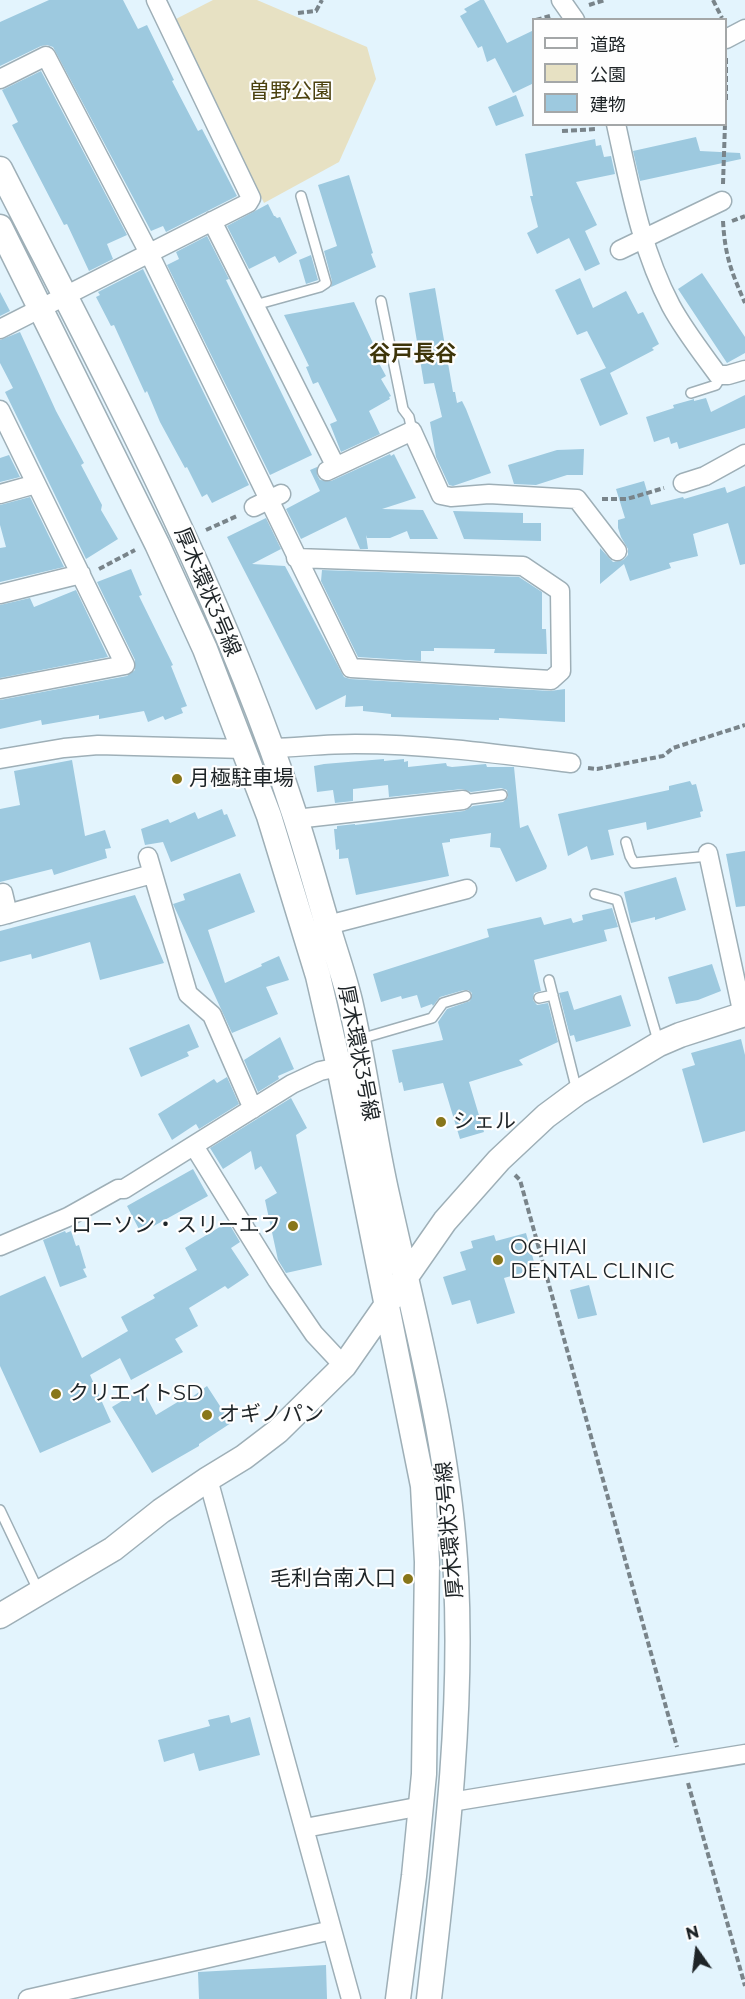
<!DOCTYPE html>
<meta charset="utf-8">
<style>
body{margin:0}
#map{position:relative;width:745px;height:1999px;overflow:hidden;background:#e3f4fd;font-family:Montserrat,"Noto Sans JP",sans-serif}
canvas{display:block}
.legend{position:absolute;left:532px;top:18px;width:195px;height:108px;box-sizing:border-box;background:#fefefe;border:2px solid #a4a7a8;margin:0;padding:8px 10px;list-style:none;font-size:18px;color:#1e2427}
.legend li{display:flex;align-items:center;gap:12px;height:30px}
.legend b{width:30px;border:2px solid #a4a7a8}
.north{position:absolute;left:667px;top:1921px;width:60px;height:60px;-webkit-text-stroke:4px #fefefe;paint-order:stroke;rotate:346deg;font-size:16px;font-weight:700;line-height:24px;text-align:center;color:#1e2427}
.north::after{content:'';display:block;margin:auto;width:21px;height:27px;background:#1e2427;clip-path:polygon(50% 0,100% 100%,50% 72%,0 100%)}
</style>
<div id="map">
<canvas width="745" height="1999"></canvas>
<ul class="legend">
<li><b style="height:8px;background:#fff"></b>道路</li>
<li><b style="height:16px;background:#e7e1c3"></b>公園</li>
<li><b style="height:16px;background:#9dc9df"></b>建物</li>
</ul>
<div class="north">N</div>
</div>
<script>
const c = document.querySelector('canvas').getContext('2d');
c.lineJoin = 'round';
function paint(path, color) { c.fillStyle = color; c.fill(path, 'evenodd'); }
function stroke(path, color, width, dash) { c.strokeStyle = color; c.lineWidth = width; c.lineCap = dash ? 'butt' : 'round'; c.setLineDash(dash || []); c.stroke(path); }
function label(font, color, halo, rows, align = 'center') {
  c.font = font + ' Montserrat,"Noto Sans JP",sans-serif'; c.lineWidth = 4.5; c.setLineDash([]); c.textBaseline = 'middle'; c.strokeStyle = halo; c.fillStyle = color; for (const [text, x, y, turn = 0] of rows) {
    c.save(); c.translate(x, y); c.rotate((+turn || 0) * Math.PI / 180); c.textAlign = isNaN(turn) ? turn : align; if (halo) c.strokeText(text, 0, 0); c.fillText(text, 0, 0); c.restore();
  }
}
const green = new Path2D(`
 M213,0h44l110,47 9,32 -37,83 -75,41 -90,-183z`);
const building = new Path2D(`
 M49,0h74l15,29 9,-4 27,55 -2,1 26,50 4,-2 35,67 -71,36 -3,-6 -12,5 -98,-184 -6,-2 -6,1 -41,20v-44z
 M480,0h4l23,43 27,-13v53l-21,10 -18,-35 -8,4 -5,-16 -4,2 -18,-32 7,-4 -3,-3z
 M41,71l86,164 -20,9 6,15 -24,12 -22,-47 -3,1 -52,-100 6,-3 -16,-32z
 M516,95l8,21 -28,10 -8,-19z
 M696,137l4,14 40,2 1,6 -101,22 -7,-30z
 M595,139l1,7 5,-1 3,12 7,-1 4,18 -39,8 21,43 -12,6 15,33 -15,7 -16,-33 -32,16 -10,-21 11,-6 -8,-31h3l-8,-42z
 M349,175l24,78 -2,1 5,13 -45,20 1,-6 -8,-30 13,-5 -19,-61z
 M268,204l6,12h1l2,2 3,-1 17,36 -18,10 -4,-7 -26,13 -22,-43z
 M207,236l22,43 -3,1 86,175 -42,20 -103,-210 12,-6 -3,-7z
 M311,255l7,25 -12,4 -7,-24z
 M143,269l106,216 -37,18 -5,-9 -5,3 -15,-30 -2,1 -25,-46 -13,-31 -2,2 -31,-68 -3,1 -15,-29 4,-2 -2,-3z
 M702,273l43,64v16l-18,10 -49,-74z
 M580,278l13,30 33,-17 12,23 5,-2 16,32 -7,4 2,2 -44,23 18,41 -28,12 -20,-47 26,-11 -19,-37 -10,4 -22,-45z
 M435,288l18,104h2l2,11 5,-2 4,8 25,64 -38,13 -4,-1 -13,-28 -6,-35 12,-5 -8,-34 -10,1 -15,-91z
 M0,292l10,19 -10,5z
 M354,302l24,52 -3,2 11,20 -5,3 10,17 -2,1 1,2 -21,12 11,23 -39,18 -11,-28 7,-3 -19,-39 -5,2 -7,-17 3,-1 -25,-51z
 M20,332l36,79 28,52 -3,2 21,40 -1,5 17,29 -32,20 -81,-167 8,-4 -13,-25v-23z
 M745,395v33l-66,21 -2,-7 -6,2 -2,-7 -15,5 -8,-25 28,-9 -1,-3 18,-5 3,-1v2l12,-3 5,14z
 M584,449l-1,26h-16l-31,10 -22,-1 -6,-19 49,-15z
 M390,454l1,2 3,-2 22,44 -34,11 41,1 15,29h-28l-3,-8 -17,7h-23l-1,-3 2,14h-8l-14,-32 -45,22 -15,-30 34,-18 -10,-21 7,-3v8l3,5 11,1z
 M9,455l11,22 -20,5v-24z
 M644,481l7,24 32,-8 1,2 41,-12 2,6 18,-7v78l-5,1 -12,-42 -35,11 5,22 -29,7 2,5 -41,13 -6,-17 -24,20v-36l13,14 10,-2 5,-5v-6l-7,-12 -3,-9v-8l7,-2 -9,-29z
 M30,497l34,70 -64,15v-34l6,-1 -6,-22v-20z
 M453,511l70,2v10h18v18l-77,-2z
 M266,518l15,31 -29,15 33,2 59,111 6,2 200,12 15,-2v33l-66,-4v2l-108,-3v-3l-28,-3v-5l-18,1 1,-12 -30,15 -89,-173z
 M131,569l11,26 -3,1 34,69 -2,1 16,40 -6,2 2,5 -18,7 -2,-4 -15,6 -4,-11 -45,8v-4l-57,10 -1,-5 -41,9v-29l127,-24 8,-6v-10l-38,-78z
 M322,570l197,7 23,15v37h4l1,25 -53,-1 1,-4 -61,-1v3h-13v10l-63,-4 -37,-76z
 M76,590l32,67 -108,21v-73l30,-7 4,9z
 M384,759v2l20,-2v3l4,-1v6l38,-4 1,3 5,1 34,-3 1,3h27l6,61 8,-3 19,41 -1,3 -30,13 -16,-34 -10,-1 1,-14 -41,6v3l-8,1 7,33 -93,19 -8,-37 -9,1v-10l-3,1 -2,-21h3v-3l18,-2v1l109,-14 9,-5 30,-4 5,-5 -1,-7 -6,-2 -30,4 -9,-3 -73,8 -1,-12 -35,4v12l-18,2 -2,-13 -16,2 -3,-26 10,-2z
 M72,760l13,76 20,-6 6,18 -6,1 2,9 -53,17 -2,-6 -52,13v-73l20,-4 -6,-34z
 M690,781l2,4 4,-1 7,27 -3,1 1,5 -54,13 -1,-8 -38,8 6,25 -23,5 -4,-14 -19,10 -10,-42 111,-24v-4z
 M222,809l2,6 3,-1 9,22 -65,26 -8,-20 -18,3 -4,-16 27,-10 2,4 25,-11 3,7z
 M745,851v55l-9,1 -10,-53z
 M240,873l15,39 -47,18 17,53 37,-17 -1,-2 18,-8 10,24 -23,7 12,27 -46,19 -59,-129 12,-4 -2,-6z
 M676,877l10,33 -31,10v-3l-24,6 -7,-31z
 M135,895l29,68 -64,17 -10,-38 -58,17 -1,-5 -31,8v-31z
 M612,908l6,19 -14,3 3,11 -73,19 7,31 -7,2 -1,7 4,5 11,-2 10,39 -39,18 4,5 -54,17 15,50 -24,7 -17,-56 -39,8 -2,-9 -3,1 -7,-33 51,-10 -5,-18 9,-13 23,-8 2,-8 -4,-3h-4l-24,7 -7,9 -1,-2 -11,4 -4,-13 -15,4 -1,-3 -20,6 -8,-28 116,-37 -2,-8 54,-12 3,8 27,-7 2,5 10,-3 -1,-5z
 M712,964l9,27 -23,9 -22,4 -8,-27z
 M568,991l6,19 47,-15 10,31 -55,16 -2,-7 -4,1 -11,-43z
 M189,1024l10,23 -12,5 2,4 -48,21 -12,-29z
 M280,1037l14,32 -16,7 1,3 -21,13 -14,-32z
 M741,1039l4,16v76l-42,12 -21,-74 13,-4 -4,-12z
 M227,1077l12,27 -40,25 -3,-5 -24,16 -14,-26 56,-35 3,4z
 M291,1098l16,30 -11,7 26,130 -36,8 -8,-13 -13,-60 12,-7 -16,-27 -6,4 -4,-19 -28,18 -13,-21z
 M193,1169l15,27 -67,37 -14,-27z
 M228,1222l12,20 -9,6 18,27 -21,14 -3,-3 -36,22 9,18 -23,13 8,13 -52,28 -11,-22 -30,17 21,47 -71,31 -40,-87v-70l45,-20 37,82 46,-27 -7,-14 34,-19 -2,-3 44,-25 -12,-22z
 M65,1231l1,2 5,-2 5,15 3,-1 7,23 -3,1 4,8 -27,10 -17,-47z
 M526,1233l10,36 -32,9 11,35 -38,11 -7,-24 -18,5 -9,-28 23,-7 -6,-18 13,-4 -2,-7 23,-6 2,6z
 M589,1285l8,30 -19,4 -8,-29z
 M207,1386l24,37 -32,21v2l-47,27 -40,-66 30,-18 14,26 30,-18 2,3z
 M229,1715l2,8 19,-6 10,38 -61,16 -5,-18 -30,9 -6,-22 52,-14 -2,-6z
 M326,1965l1,34h-128l-1,-27z`);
const path = new Path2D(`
 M713,0l9,18
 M589,5l16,-5
 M298,13l18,-2 6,-11
 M536,20l14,-4
 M726,100v-43
 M562,131l35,-2
 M723,184l2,-60
 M723,221c2,35 8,50 22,82
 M732,221l13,-5
 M602,499h25l37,-11
 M206,530l31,-14
 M99,569l36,-19
 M588,768l9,1 66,-13 10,-8 72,-23
 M515,1175l5,5 157,567
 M688,1783l57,203`);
const service = new Path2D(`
 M381,301l22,108 6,8 3,14
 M255,305l65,-18 6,-4 -25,-87
 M691,393l25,-8 6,-10
 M463,800l39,-5
 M626,842l4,14 4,7 75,-7
 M595,894l22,6 42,144
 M549,980l28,111
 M539,998l14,-3
 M360,1039l72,-21 11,-15 23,-7
 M0,1510l39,82`);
const minor = new Path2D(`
 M561,0l14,20
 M726,39l19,-10
 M0,79l46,-23 103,197 202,415 200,12 10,-9 -1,-80 -37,-25 -227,-8
 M616,124c14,63 25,125 55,182 13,24 31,47 47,69h10l17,-5
 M212,221l123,244
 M620,250l102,-49
 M0,329l248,-126 3,-5 -95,-198
 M0,410l125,255 -125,24
 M327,471l85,-40 29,64 10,2 38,-3 88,5 40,52
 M683,483l22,-7 40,-22
 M0,494l36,-10
 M254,507l27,-13
 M0,594l81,-20
 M272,748c28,-1 55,-4 83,-4 72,0 144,10 216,19
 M0,759l64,-11 34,-3 146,4
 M296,819l167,-19
 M708,853l35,162
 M148,857l40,137 24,21 41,94
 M3,893l5,21
 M0,916l152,-42
 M328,925l139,-36
 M194,1146l83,134 37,54 30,32
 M0,1246l68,-29 50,-28h6l168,-105 28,-13 19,-4
 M208,1479l124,451
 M451,1802l294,-48
 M305,1828l117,-22
 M28,1999l304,-69 19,69`);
const tertiary = new Path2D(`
 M0,169c108,212 222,421 295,647 12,37 22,74 33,111 7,24 16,49 22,74 15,65 23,133 38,198 28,127 62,247 68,378 7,141 -11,282 -27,422
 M0,227l157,317 48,105 64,167 49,160 21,91 84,419 4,76 -3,212 -10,102 -16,123
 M0,1616l113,-67 48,-38 47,-32 36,-22 34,-26 66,-65 101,-145 54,-61 47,-44 31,-23 82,-49 21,-9 65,-21`);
const markers = [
 [177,779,6,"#88761a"],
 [441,1122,6,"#88761a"],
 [293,1226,6,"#88761a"],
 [498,1260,6,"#88761a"],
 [56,1394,6,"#88761a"],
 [207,1415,6,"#88761a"],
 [408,1579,6,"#88761a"]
];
const parkNames = [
 ["曽野公園",291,92]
];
const streetNames = [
 ["厚木環状3号線",207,592,67],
 ["厚木環状3号線",358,1053,79],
 ["厚木環状3号線",450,1530,-95]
];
const poiNames = [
 ["月極駐車場",189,779],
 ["シェル",453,1122],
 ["ローソン・スリーエフ",281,1226,"right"],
 ["OCHIAI",510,1248],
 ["DENTAL CLINIC",510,1272],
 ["クリエイトSD",68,1394],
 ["オギノパン",219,1415],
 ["毛利台南入口",396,1579,"right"]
];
const neighbourhoodNames = [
 ["谷戸長谷",413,355]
];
paint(green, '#e7e1c3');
paint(building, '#9dc9df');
stroke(service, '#9eafb7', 12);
stroke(minor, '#9eafb7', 21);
stroke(tertiary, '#9eafb7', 27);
stroke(path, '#79848a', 4, [6, 3]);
stroke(service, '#fff', 9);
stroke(minor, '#fff', 18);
stroke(tertiary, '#fff', 24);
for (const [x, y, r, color] of markers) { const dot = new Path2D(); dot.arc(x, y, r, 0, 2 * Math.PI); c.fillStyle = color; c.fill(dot); stroke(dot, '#fefefe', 2); }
label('21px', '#4b410e', '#fefefe', parkNames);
label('21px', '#1e2427', '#fefefe', streetNames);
label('21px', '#1e2427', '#fefefe', poiNames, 'left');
label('bold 22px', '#3e350a', '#fefefe', neighbourhoodNames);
</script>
